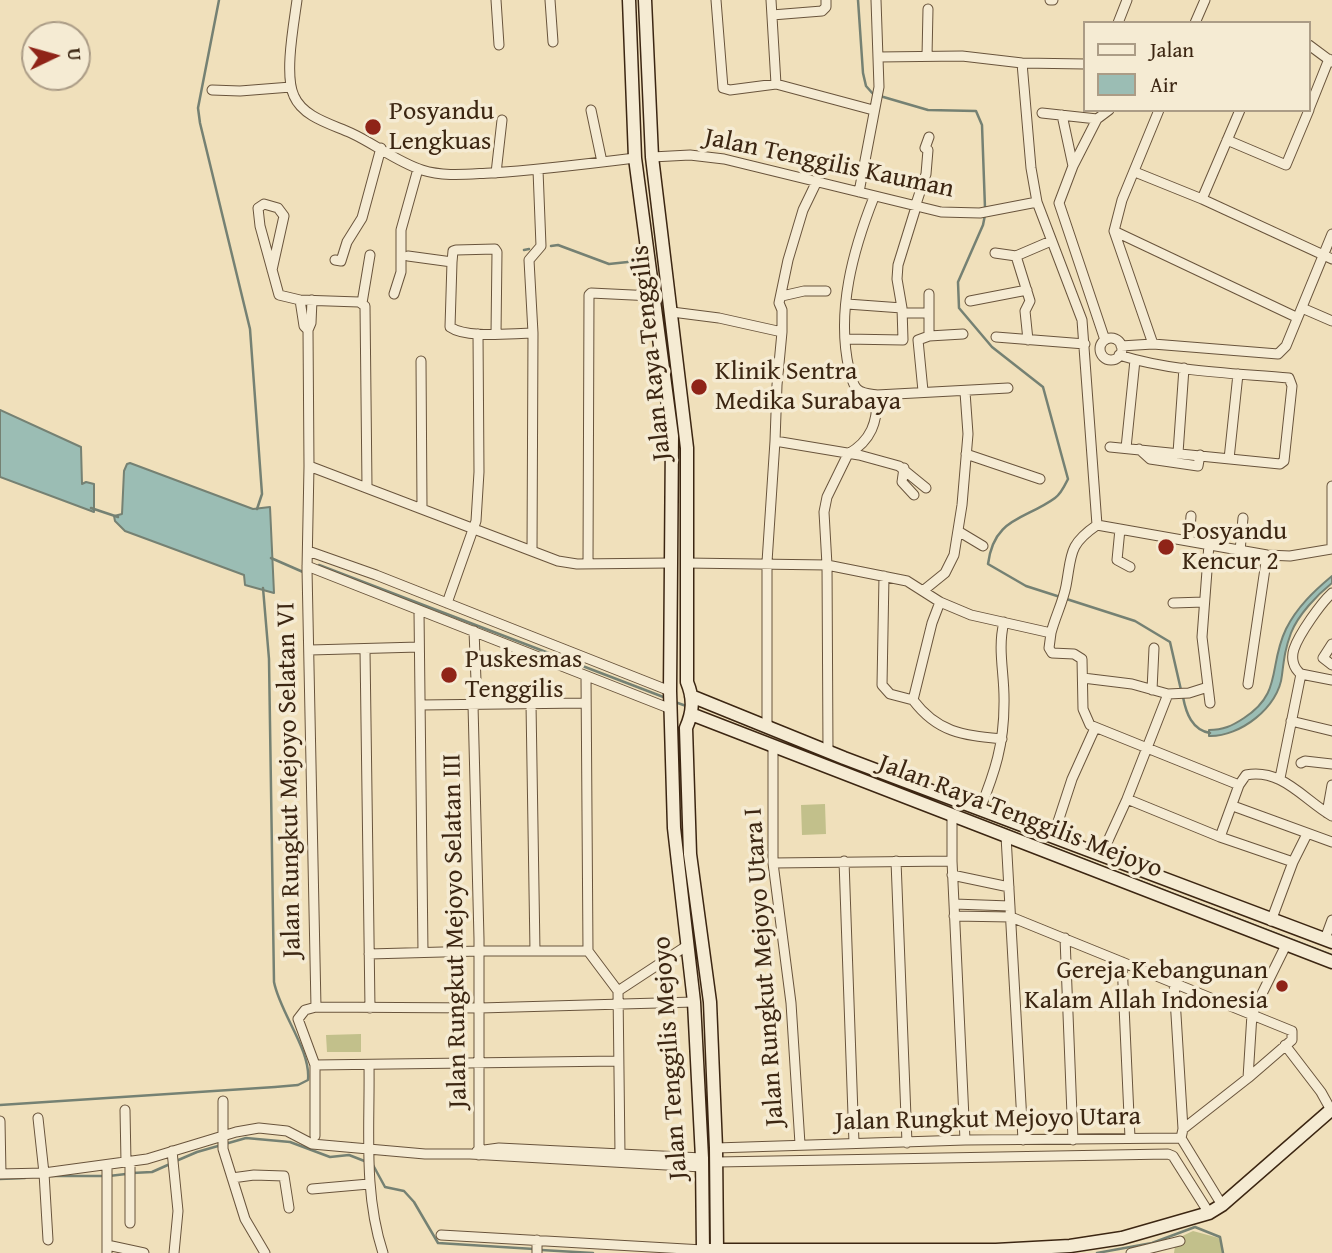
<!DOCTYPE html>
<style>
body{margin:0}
#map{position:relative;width:1332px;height:1253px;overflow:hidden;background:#f0e0bb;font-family:"Gentium Book Plus",serif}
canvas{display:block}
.legend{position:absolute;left:1083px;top:21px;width:228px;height:91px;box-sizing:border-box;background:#f5ebd3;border:2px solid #ab9c86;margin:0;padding:9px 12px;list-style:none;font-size:21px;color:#3c2612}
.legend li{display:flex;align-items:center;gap:14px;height:35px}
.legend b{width:35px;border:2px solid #ab9c86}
.north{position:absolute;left:21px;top:21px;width:70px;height:70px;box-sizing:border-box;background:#f5ebd3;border:2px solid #ab9c86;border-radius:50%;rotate:85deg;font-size:19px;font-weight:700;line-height:28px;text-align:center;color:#3c2612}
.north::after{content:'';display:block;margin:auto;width:24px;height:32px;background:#8f2418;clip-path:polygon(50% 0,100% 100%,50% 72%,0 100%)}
</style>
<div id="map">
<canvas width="1332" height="1253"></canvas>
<ul class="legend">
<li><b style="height:9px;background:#f5ebd3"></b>Jalan</li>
<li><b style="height:19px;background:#9bbdb4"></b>Air</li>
</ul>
<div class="north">U</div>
</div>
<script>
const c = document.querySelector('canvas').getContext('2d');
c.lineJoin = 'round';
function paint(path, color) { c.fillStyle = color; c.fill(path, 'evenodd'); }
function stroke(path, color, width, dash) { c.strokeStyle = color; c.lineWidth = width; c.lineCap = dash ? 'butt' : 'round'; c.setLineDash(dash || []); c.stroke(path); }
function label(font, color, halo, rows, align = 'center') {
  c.font = font + ' "Gentium Book Plus",serif'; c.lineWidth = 7; c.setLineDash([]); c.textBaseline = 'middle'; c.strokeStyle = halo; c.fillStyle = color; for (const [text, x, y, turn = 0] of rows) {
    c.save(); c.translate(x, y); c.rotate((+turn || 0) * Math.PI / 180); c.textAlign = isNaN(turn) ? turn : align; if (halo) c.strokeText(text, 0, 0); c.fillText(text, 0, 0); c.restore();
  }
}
const green = new Path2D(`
 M825,804l1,30 -24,1 -1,-30z
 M361,1034v18h-34l-1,-17z
 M1193,1231l26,7 5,15h-50l2,-14z`);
const water = new Path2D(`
 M0,410l81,37 1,37 4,-2 8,2v28l-94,-35z
 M130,463l123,46 17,-2 4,86 -29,-8 -1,-10 -119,-44 -10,-10 -1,-5 8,-2 2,-43 3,-7z
 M1332,576v7c-15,12 -34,32 -41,50 -6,16 -7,26 -9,42 -3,32 -42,62 -73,61v-6c14,0 23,-4 35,-12 39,-25 24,-52 42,-89 11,-22 28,-38 46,-53z`);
const stream = new Path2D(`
 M219,0l-21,108 2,15 50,206 12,165 -5,15
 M858,0l5,73 3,13 8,9
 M880,96l48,14 48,1 6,14 3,83
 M985,215l-2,10 -25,57 1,26 33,39 51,40 25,92c-3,6 -7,15 -13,19 -30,22 -61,19 -67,66l38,22 109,35 35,21 11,48
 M551,246l7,-1 51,19 28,-3
 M524,250l5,-1
 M91,508l27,9
 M271,558l32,14
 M319,565l347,133
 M1183,697c3,16 9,33 27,36
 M675,702l14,5
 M914,794l418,161
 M0,1105l275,-18 23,-2 10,-5c3,-30 -28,-67 -34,-98l-5,-323 -6,-71
 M176,1161l21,-9 49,-14 44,4 40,15 19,-2 18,7
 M373,1165l12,22 19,4 10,11 24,41 96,6
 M132,1173l20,-1 18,-8
 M52,1176h57l17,-2
 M0,1179l25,-1
 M541,1250l52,3
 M1097,1253l55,-10 43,-16 25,10 3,16`);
const street = new Path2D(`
 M297,0c-3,23 -13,75 -3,96 9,21 37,28 57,37 24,11 46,29 71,37 22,7 46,4 69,3 48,-3 96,-9 144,-15
 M496,0l3,45
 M550,0l3,42
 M716,0l7,88 7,2 46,-6 97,26
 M771,0l5,84
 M1050,0h3
 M772,15l50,-4 4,-4v-7
 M1118,23l9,-23
 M1195,23l10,-23
 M1309,45l23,17
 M927,56l1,-47
 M878,57l84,-1 60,7 63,1
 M1022,63l9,105 6,34 45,118 15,205
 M212,90l28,1 51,-4
 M1309,109l20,-50
 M591,110l11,52
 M1042,113l55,6
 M1062,115l11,51
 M1227,140l59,25 23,-55
 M652,157l38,-2 34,4 217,53 39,1 57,-11
 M1135,172l67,27 130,60
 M496,173l6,-53
 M817,181l-14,29 -15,50 -9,43 3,7v22l-5,53 -2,56 84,14 40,11 27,22
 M859,192l20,-105 -3,-87
 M1202,199l38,-89
 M915,207l11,-33 2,-24 -3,-2 4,-11
 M1114,231l182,86
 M995,253l21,3
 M408,256l44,6 -2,65c17,12 62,6 83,6
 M335,260l6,1 6,-19 15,-24 19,-70
 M452,262l1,-11 3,-1 39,-1 2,3 -1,82
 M272,270l12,-54 -6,-8 -14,-4 -6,4 2,18 19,69 21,5 59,2 6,4 2,181
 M394,294l7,-22v-42l17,-61
 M782,296l22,-5h22
 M300,300l4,26 4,4
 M312,300l-1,23 -3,7 1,136 -2,103 9,438
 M970,301l57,-11
 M362,303l8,-48
 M847,304l55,4
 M1302,308l30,13
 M672,312l47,6 63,14
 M903,313h26
 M929,336l34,-2
 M996,337l89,7
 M1100 349a11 11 0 1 1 22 0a11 11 0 1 1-22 0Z
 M846,339l57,1 -1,-32 -5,-29 1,-14 18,-58
 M1028,340l-3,-29 5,-10 -14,-45 35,-15
 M1105,340l-46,-137 14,-37 24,-47 12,-9
 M1153,344l-39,-113 8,-31 37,-90
 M1121,346l32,-2 125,10 8,-8 46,-112
 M421,361l1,146
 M923,391l-5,-51 11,-4v-42
 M877,395l131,-7
 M1110,447l170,17 4,-3 8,-75 -3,-8c-56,-5 -116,-6 -170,-23
 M1126,448l9,-88
 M1139,449l11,10 48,7 2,-11
 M1178,453l6,-85
 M848,454c23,-13 30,-32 29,-59 -7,-1 -15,-1 -20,-6 -5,-5 -6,-14 -8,-20 -13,-58 4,-119 25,-172
 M966,454l74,25
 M1229,459l9,-85
 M309,466l249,95 19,3 93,-1
 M904,468l-2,14 12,13
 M1097,525l170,30 23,1 42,-7
 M1120,529l-3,31 13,7
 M958,531l25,15
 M1189,541l2,-25
 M1209,544l-7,93 8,66
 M1332,549v-63
 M308,551l68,24 294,116
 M532,551l1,-218 -4,-73 12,-14 -3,-76
 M1240,551l3,-33
 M686,563l141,2 80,16 33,21 31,13 80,18c4,-16 12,-31 15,-47 6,-32 2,-41 31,-61
 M588,564l1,-269 2,-2 62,3
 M307,566l364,143
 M884,576l-2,109 8,9 23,6
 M924,590l21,-17 9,-18 8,-50 6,-71 -3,-42
 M447,603l29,-82 3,-49 -1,-138
 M1173,603l31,-1
 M419,612l4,340
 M474,631l3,74
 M1051,633l-2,15 3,5 22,1 8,5 1,50 7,16 149,60
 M1332,644l-9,14 9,7
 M310,650l109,-3
 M365,650l5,358
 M1301,674l31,6
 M586,677l2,274 30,40 2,163
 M1083,678l49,6 36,10
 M1248,684l19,-129
 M1152,690l2,-42
 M913,700l19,-77 8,-21
 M913,700c25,33 50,35 89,39
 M531,704l4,247
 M421,705l164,-2
 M473,705l6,234v216
 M1291,721l41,10
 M767,727v-165l8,-121
 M773,745v118l18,140 9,141
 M828,751l-1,-186 -3,-53 3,-15 21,-43
 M1301,763l4,-2 27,3
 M1280,778l21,-104c-8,-6 -10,-16 -7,-25 5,-15 27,-46 38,-56
 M1127,799l93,38 73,25
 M1233,806l99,36
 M980,809c15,-37 24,-65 24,-105 1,-29 -7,-54 0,-82
 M1327,813l5,-28
 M952,815v46l13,279
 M1006,836l17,304
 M1053,837l19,-58 23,-51
 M1220,837l19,-52 7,-10c36,-7 58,25 86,41
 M1101,856l26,-57 41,-105 21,-1 19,-6
 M844,861l10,282
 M896,861l11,282
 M773,863l179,-2
 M952,875l57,12
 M954,904l56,2
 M954,916l57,1 281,114v9l-44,38 -65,51 -2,9
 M1271,921l22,-59 14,-28
 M1065,938l8,202
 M1325,939l7,-19
 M369,954l110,-3h109
 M1122,962l8,176
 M1174,982l9,147
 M618,991l70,-46
 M1285,1045l36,47 10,18
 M618,1061l-303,4 -17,-46 7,-9 11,-3 164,1 214,-6
 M315,1065v71
 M369,1065c1,63 -6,127 14,188
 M1248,1078l4,-64 34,-69
 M223,1101v48l22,70 20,34
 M125,1110l1,52
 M38,1118l6,55
 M0,1121l1,53
 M716,1148l249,-8 216,-2 41,67
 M172,1151l6,60 -4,42
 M477,1151l22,-3 203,10
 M130,1162v61
 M717,1162l451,-8 5,2 36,57
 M107,1165v88
 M44,1173l4,67
 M0,1174l44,-1 103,-14 89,-27 23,-4 28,3 25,13 113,10h45l232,13
 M232,1178l22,-3 30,1 5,32
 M312,1189l57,-5
 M441,1235l262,15
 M537,1240v13
 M107,1245l37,8
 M1131,1253l49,-12`);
const secondary = new Path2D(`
 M629,0l6,158 37,278 -2,255 4,137 20,174 8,156 1,92h293l74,-4 52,-8 87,-25 13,-8 110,-96
 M645,0l7,157 35,291v234c7,17 6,30 -1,46l4,126 20,148 6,146 1,103
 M691,696l153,62 488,184
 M691,714l641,248`);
const markers = [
 [373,127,9,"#8f2418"],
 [699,387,9,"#8f2418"],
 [1166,547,9,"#8f2418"],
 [449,675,9,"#8f2418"],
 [1282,986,7,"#8f2418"]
];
const poiNames = [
 ["Posyandu",389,112],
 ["Lengkuas",389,142],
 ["Klinik Sentra",715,372],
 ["Medika Surabaya",715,402],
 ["Posyandu",1182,532],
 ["Kencur 2",1182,562],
 ["Puskesmas",465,660],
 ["Tenggilis",465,690],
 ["Gereja Kebangunan",1268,971,"right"],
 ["Kalam Allah Indonesia",1268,1001,"right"]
];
const streetNames = [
 ["Jalan Tenggilis Kauman",829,164,12],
 ["Jalan Raya Tenggilis",652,353,-96],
 ["Jalan Rungkut Mejoyo Selatan VI",290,780,-91],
 ["Jalan Raya Tenggilis Mejoyo",1020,817,21],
 ["Jalan Rungkut Mejoyo Selatan III",456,931,-91],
 ["Jalan Rungkut Mejoyo Utara I",765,967,-94],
 ["Jalan Tenggilis Mejoyo",671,1058,-94],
 ["Jalan Rungkut Mejoyo Utara",988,1120,-1]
];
paint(green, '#c2c08b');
paint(water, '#9bbdb4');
stroke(water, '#758173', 2);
stroke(stream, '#758173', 2.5);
stroke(street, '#69543c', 11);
stroke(secondary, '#3c2612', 15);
stroke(street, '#f5ebd3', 9);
stroke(secondary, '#f5ebd3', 12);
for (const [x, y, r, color] of markers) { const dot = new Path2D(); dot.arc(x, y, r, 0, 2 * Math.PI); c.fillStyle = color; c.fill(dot); stroke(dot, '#f5ebd3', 2.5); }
label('26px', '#3c2612', '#f5ebd3', poiNames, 'left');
label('26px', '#3c2612', '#f5ebd3', streetNames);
</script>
